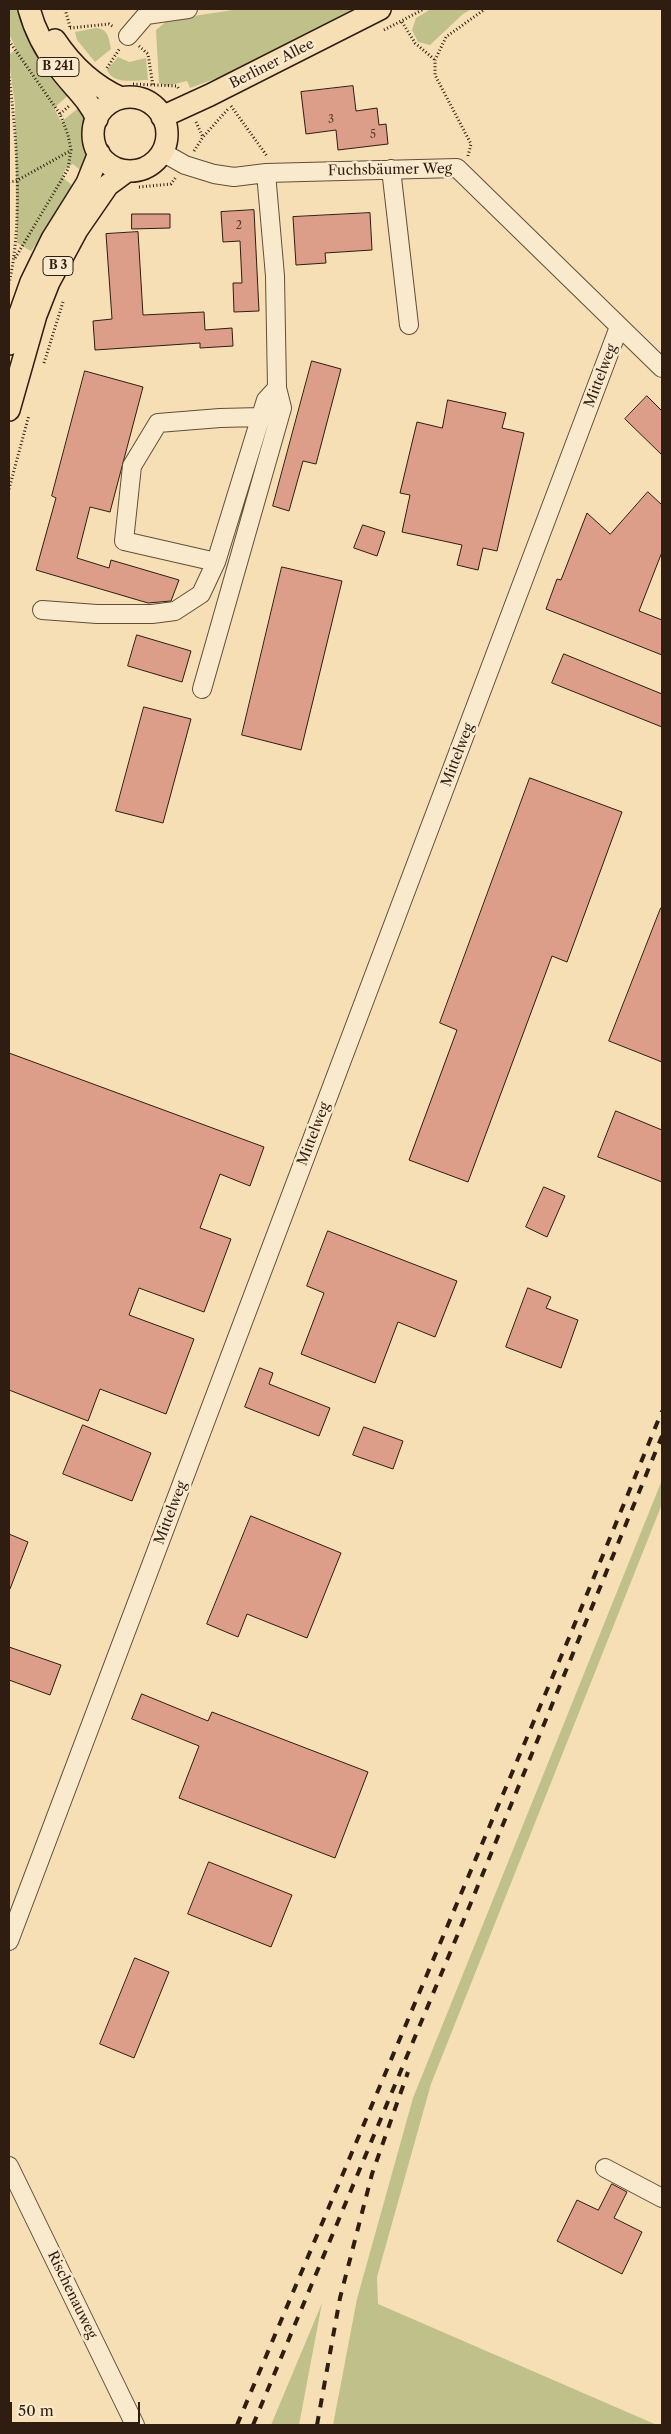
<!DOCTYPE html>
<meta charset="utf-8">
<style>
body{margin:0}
#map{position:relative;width:671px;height:2434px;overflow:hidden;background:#f6dfb4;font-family:"Libre Caslon Text",serif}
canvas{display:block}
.frame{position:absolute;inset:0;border:10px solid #2f1d11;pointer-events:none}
.scale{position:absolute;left:10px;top:2402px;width:130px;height:22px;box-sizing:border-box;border:2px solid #2f1d11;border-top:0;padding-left:6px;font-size:15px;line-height:18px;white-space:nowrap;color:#2f1d11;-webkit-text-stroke:4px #f9eace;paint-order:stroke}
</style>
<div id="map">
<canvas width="671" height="2434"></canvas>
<div class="frame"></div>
<div class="scale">50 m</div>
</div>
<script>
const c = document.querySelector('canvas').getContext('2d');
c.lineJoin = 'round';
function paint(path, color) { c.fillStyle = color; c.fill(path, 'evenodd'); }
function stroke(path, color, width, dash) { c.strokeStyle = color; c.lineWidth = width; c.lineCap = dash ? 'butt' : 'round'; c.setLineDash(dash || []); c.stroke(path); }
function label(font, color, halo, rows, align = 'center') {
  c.font = font + ' "Libre Caslon Text",serif'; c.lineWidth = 5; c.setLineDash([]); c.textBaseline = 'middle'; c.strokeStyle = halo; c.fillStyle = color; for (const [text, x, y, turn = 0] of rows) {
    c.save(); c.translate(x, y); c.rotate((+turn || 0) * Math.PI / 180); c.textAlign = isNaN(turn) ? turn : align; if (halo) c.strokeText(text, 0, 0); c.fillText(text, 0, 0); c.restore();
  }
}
const green = new Path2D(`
 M9,9h10l53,83 -18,16 7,14 20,-16c8,20 9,47 4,68l-12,-10 -7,4 -4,9 15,12 -46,62 -14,-8 -2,-138 -6,-43v-7l7,-6 -7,-15z
 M239,9h120l-120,61 -49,18 -3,-7 -20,5 -8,-3 -3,-53 12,-10z
 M431,9h41l-9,5 -33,31 -12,-3 -6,-12 4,-12z
 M96,28c13,1 13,11 15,21l-16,13 -18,-22 -2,-8z
 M118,57l11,5 17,-4 2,22c-13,0 -35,5 -41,-10z
 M662,1480v24l-231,580 -54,193 1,27 279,121h-324l24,-126 56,-201z
 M322,2303l-23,122h-28z`);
const building = new Path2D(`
 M353,86l3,25 21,-3 2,17 7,-1 2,20 -50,6 -2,-20 -30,4 -5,-42z
 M254,210l5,101 -25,1 -1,-29h9l-2,-42 -17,1 -2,-30z
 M370,213l2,37 -47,3 1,10 -30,2 -3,-48z
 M132,214h38v14l-38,1z
 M138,232l5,83 61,-3 1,18 27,-2 1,18 -33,2v-5l-105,7 -2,-29 19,-2 -6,-85z
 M312,361l29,8 -25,95 -13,-3 -14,50 -16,-5z
 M85,371l58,16 -33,125 -20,-5 -13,51 32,10 2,-8 68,20 -8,21 -23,2 -112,-33 20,-72 -4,-2z
 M647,396l15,15v44l-37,-36z
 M448,400l58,13 -4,15 22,5 -27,118 -14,-3 -5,22 -21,-5 5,-20 -60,-13 8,-37 -10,-2 17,-71 25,6z
 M648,492l14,13v47l-23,59 23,9v35l-116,-46 11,-30 4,1 26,-67 23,21z
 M363,525l22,7 -8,24 -23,-8z
 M282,567l60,14 -41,169 -59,-15z
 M137,635l54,16 -9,31 -54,-16z
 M564,654l98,40v33l-110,-44z
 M144,707l47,12 -28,104 -47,-12z
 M530,778l92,34 -55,150 -15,-6 -84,226 -59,-22 48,-130 -17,-7z
 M661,908h1v154l-53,-21z
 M9,1053l255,94 -14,39 -30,-12 -20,54 31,11 -27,73 -65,-24 -10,27 65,24 -28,75 -66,-25 -12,32 -79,-31z
 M616,1111l46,19v52l-64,-25z
 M544,1187l21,9 -18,41 -21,-10z
 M328,1231l129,50 -22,56 -37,-15 -23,61 -74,-29 23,-61 -17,-7z
 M528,1288l23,9 -5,11 32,12 -17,48 -55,-21z
 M260,1368l13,5 -4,11 61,24 -11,28 -74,-29z
 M83,1425l68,28 -19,48 -69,-27z
 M364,1427l39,14 -10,28 -40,-14z
 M251,1516l90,37 -34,85 -60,-24 -9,23 -31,-13z
 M9,1534l19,8 -18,47h-1z
 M9,1647l52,18 -11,30 -41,-15z
 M142,1694l66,27 4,-9 156,60 -33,86 -156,-60 20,-52 -67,-27z
 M209,1862l83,33 -21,52 -83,-33z
 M135,1958l34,14 -35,86 -34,-14z
 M612,2184l15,8 -13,26 28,14 -20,42 -65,-33 20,-41 21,10z`);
const path = new Path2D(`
 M65,9l5,18
 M402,22l13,21 19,16
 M70,28l39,-4 5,3
 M384,30l40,-21
 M9,41l51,73 8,21 3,15 -3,19 -54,91
 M139,46l9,8 5,32
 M107,68l13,-20
 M9,77c8,59 14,148 0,206
 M133,84l44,2 2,3
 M231,106l36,50
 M60,114l9,-8
 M196,122l7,15
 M194,151l9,-14 26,-29
 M468,156l3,-12 -36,-69v-15l11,-23 39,-28
 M9,182l7,-1 54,-30
 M139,187l32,-3 5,-7
 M44,363l19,-61
 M9,489l20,-74`);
const minor = new Path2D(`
 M128,36l18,-21 42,-6
 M162,152l23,13 29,9 20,3 32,-4 191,-5 205,200
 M391,169l18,156
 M216,562l-92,-21 8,-75 26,-43 62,-5 41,-1
 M42,610l55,4h55l23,-3 26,-17 15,-32 50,-162 11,-12
 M202,689l80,-281 -5,-20 -2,-112 -9,-103
 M9,1941l610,-1614
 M9,2166l126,259
 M605,2168l57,30`);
const major = new Path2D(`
 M29,9c6,22 16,41 30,59 13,18 29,30 38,51
 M55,40c16,24 39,46 66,58
 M93 134a37 37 0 1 1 74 0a37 37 0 1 1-74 0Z
 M162,117l48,-22 170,-86
 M9,344l22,-62 21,-43 35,-56 12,-30
 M9,410l27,-95 13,-33 28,-52 31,-45 19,-14`);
const rail = new Path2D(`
 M237,2425l334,-792 91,-222
 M253,2425l217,-520 192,-469
 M317,2425l23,-127 32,-124 36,-102`);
const numberNames = [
 ["3",331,120],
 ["5",373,135],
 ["2",239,226]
];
const shields = [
 [58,67,42],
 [58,266,30]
];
const shieldNames = [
 ["B 241",58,67],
 ["B 3",58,266]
];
const streetNames = [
 ["Berliner Allee",272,64,-27],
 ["Fuchsbäumer Weg",390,170,-1],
 ["Mittelweg",601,376,-69],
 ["Mittelweg",458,755,-69],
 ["Mittelweg",314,1134,-69],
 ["Mittelweg",171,1513,-69],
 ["Rischenauweg",72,2295,64]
];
paint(green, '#c0c18a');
paint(building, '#dc9d89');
stroke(building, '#2f1d11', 1);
stroke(minor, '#614e3a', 20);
stroke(major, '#2f1d11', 24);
stroke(path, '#2f1d11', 3, [1, 2.5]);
stroke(minor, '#f9eace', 18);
stroke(major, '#f6dfb4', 21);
stroke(rail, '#2f1d11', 4, [9, 9]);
label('11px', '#5a3d2f', null, numberNames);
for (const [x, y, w] of shields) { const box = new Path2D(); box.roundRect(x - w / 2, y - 9.5, w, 19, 4); c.fillStyle = '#f9eace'; c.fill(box); stroke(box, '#2f1d11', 1); }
label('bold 12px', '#2f1d11', null, shieldNames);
label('14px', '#2f1d11', '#f9eace', streetNames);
</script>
